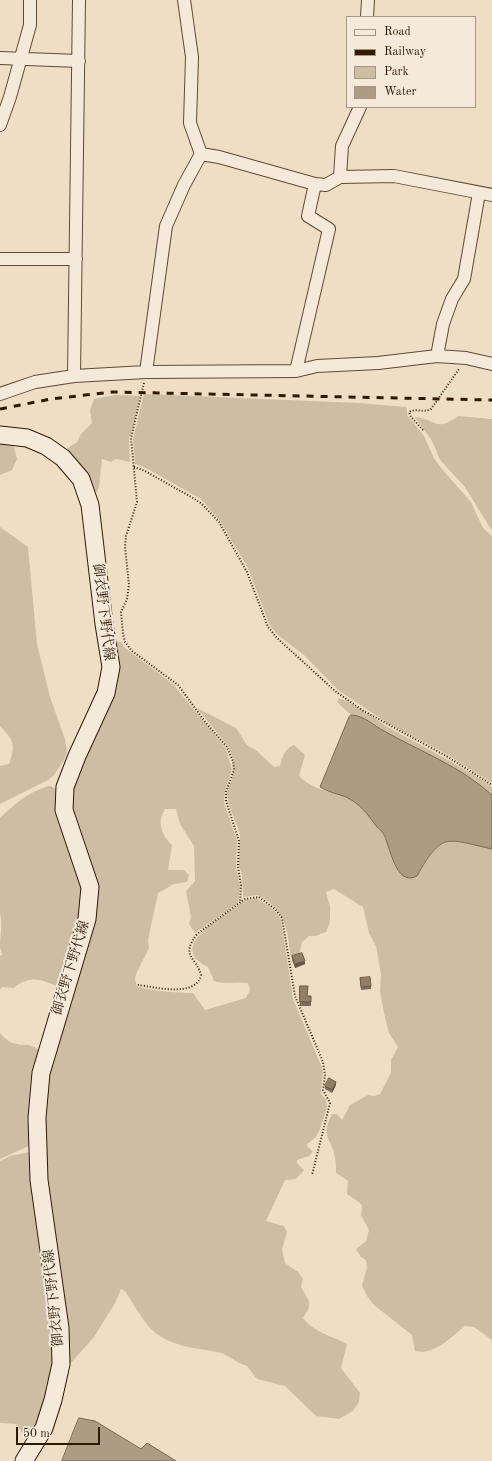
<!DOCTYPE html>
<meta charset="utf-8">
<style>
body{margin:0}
#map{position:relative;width:492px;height:1461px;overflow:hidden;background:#efdec6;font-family:"Old Standard TT",serif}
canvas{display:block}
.legend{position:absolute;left:346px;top:16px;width:130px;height:92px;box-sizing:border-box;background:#f5eada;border:1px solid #a69684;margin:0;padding:5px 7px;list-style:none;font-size:12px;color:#2f1903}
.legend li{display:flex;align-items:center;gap:8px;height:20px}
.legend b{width:20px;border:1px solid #a69684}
.scale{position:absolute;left:16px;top:1427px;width:84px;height:18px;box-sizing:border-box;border:2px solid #2f1903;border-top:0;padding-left:5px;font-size:12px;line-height:14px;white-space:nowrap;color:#2f1903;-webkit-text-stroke:3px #f5eada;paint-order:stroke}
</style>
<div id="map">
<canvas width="492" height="1461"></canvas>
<ul class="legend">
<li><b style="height:5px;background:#f5eada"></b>Road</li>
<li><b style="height:5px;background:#2f1903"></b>Railway</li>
<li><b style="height:11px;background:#cebda5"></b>Park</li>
<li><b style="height:11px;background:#ae9b84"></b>Water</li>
</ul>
<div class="scale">50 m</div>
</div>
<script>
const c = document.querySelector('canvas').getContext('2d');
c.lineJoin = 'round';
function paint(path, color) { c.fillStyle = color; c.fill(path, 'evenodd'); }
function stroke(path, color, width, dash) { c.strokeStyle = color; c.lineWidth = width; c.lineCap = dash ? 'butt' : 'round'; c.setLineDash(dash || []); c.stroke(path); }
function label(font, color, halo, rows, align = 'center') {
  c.font = font + ' "Old Standard TT","Noto Serif JP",serif'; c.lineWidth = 4; c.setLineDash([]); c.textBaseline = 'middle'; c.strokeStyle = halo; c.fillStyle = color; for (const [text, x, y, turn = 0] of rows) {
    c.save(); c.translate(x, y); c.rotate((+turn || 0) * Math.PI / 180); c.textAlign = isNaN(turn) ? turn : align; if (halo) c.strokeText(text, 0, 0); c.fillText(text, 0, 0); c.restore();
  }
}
const green = new Path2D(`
 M144,394l215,9 47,4 1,2v6l17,21 10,22 7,10 30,34 12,26 9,8v247l-44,-28 -62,-33 -48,-32 -34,-35 -25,-19 -9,-10 -22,-58 -28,-47 -19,-22 -55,-31 -11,-4 -2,-25z
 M116,395l24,1 -5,24 -6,19 1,23 -14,-3 -5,3 -9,-3 -3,28 -2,5 -4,-1 -28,-41 12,-8 4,-8 11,-11 -2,-13 4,-11z
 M458,416l34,3v112l-27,-44 -25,-27 -8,-19 -17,-24c23,2 19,16 43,-1z
 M3,440l11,7 3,12 -5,11 -12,5v-34z
 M0,527l28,20 9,97 13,53 15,42 2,13 -3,8 -10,15 -6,5 -48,24v-38l9,-2c7,-18 5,-24 -9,-38z
 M115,641l6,1 4,6 49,37 52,64 6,21 -7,21 -1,12 13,37 -1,29 2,6 2,12 -2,16 -43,30 -6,-9 2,-7 -5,-26 9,-10 -1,-35 -14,-22 -4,-15h-11c-8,13 -4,26 7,36l-4,25h16l5,5 -2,7 -13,2 -16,9 -10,47 1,8 -12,24 -2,7 2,7c12,5 43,7 56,7l12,17 41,-12 4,-8 -2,-7c-12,-2 -22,2 -34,-2l-6,-14c-45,-22 21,-52 37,-67l12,-2 17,12 7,10 12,79 30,71 -2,24 5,6 1,7 -7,22 -4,8 -10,8 7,7 -4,4 -12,4v3l7,7 -8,9 -11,1 -19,41 18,5 3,6 -5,17 3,14 13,9 5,7 -2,8c8,15 13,15 2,31 10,14 29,18 44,26l-6,24 19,25 -1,9 -6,9 -14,8 -23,-3 -31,-30 -28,-7 -10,-13c-12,-3 -18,-12 -30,-14 -22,-4 -49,-6 -66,-23 -10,-11 -18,-26 -26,-38l-4,-2 -6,14 -21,34 -23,26 -4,-2 -23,-181 1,-87 8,-46 21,-68 13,-119 -1,-15 -12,-34 -3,-15 9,-38 27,-46 4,-13z
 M339,698c15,5 33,19 47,28 36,20 72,38 106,61v8l-16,-14 -92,-49 -24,-16 -9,-1 -14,-13z
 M197,708l39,20 11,17 10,6 17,16 6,-1c2,-9 4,-17 14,-21l11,10 -6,21c13,15 41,16 58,27 5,3 25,27 27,33 6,12 9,25 16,36l17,4c22,-42 33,-38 75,-27v491l-18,-13 -9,-1c-14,11 -31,30 -50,25l-3,-16 -38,-30 -7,-9 -5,-11 5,-17 -1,-8 -5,-3 -5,-8 10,-8 3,-11 -8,-15 1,-9 -2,-3 -13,-9 1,-13 -12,-8c0,-6 0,-11 -1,-16 -4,-20 -15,-20 -3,-43h5l5,6 8,-15 18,-10 6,1 6,-2 11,-21v-13l7,-13 -9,-14 -5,-20 -4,-22 1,-17 -5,-28 -7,-13 -6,-26 -29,-18 -8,3 4,15v15l-4,10 -11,4h-6l-7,6 -3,12 -8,4c-4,-29 -4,-48 -33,-63l-15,2 -1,-22 -3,-9 1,-32 -12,-32 -1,-9 6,-17 1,-16 -6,-14z
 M51,786l5,3 28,104 -1,15 -24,79c-17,-7 -29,-13 -45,1l-12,-1 -2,2v-33l2,-1c0,-3 -2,-6 -2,-9 0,-11 3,-22 0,-32v-96c14,-13 31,-29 51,-32z
 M0,1033c17,20 26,5 40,18l-9,94 -31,14z
 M29,1152c4,41 8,82 14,124 4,28 12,62 9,90 -2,27 -11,52 -23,75l-13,-17 -16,-1v-262l10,-5z`);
const water = new Path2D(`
 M351,715c13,0 23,11 33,16 37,21 76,35 108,64v54c-45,-10 -50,-18 -75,27 -22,12 -27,-32 -34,-43 -1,-2 -4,-4 -6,-6 -10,-13 -16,-23 -31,-30 -8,-3 -18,-5 -26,-10l29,-70z
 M79,1418l16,3 46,28 6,-6 29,18h-114z`);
const path = new Path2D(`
 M144,383l-13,55 6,64 -11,34 -1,11 4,38 -2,14 -6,13 2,22 2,8 7,9 46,34 28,38 21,24 6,14 1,9 -8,22v9l13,40 -1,26 3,18 -1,18
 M423,430l-12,-13 -2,-5c7,-4 14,1 22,-3l28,-40
 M134,467l11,4 48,27 9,6 17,18 28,50 21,55 9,11 58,53 27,19 86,47 44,28
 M138,985c17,2 58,13 63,-10 -5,-19 -21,-18 -4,-41l48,-35 14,-2 16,12 7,9 13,78 28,66 2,13 -2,15 7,13 -18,72`);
const minor = new Path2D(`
 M184,0l8,57 -2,66 11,31
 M367,17l1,-17
 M0,58l79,3
 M0,125l10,-28 20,-72v-25
 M340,177l54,-1 98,19
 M0,259h76
 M437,356l6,-32 9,-25 12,-20 15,-86
 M296,371l33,-142 -21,-13 7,-32
 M146,372l20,-146 18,-41 17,-31 18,3 96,27 11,1 14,-8 2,-31 18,-39
 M74,376l5,-376
 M0,394l35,-12 39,-6 72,-4 150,-1 21,-5 61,-3 59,-7 29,2 26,6`);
const secondary = new Path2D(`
 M0,435l27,3 19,8 17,12 18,21 9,26 14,119 7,43 -5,26 -29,63 -12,31 -1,23 26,77 -3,32 -46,154 -4,45 2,62 21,148 1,36 -8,36 -9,28 -20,33`);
const rail = new Path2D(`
 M0,409l51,-10 61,-7 380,8`);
const wall = new Path2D(`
 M292,956l13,8 -10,4 -3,-8z
 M360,978l11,8v3l-10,1z
 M300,986l7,10h4v10h-11z
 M336,1085l-4,8 -7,-4v-3z`);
const shadedWall = new Path2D(`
 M305,961v3l-10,4v-4z
 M336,1082v3l-4,8v-3z`);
const building = new Path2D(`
 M302,953l3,8 -10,3 -3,-8z
 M370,977l1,9 -10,1 -1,-9z
 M300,986h8l-1,10h4v6h-11z
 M329,1078l7,4 -4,8 -7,-4z`);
const streetNames = [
 ["御衣野下野代線",103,612,83],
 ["御衣野下野代線",71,968,-73],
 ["御衣野下野代線",54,1298,-96]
];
paint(green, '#cebda5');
paint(water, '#ae9b84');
stroke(water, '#7b6750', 1);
stroke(minor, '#5f4a34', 14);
stroke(secondary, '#2f1903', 19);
stroke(path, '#2f1903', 2, [1, 2]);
stroke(minor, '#f5eada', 12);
stroke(secondary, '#f5eada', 17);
stroke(rail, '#2f1903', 3, [7, 7]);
paint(wall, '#7e6d59');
paint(shadedWall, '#675949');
paint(building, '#937f68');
stroke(building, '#675949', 1);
label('14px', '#2f1903', '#f5eada', streetNames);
</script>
